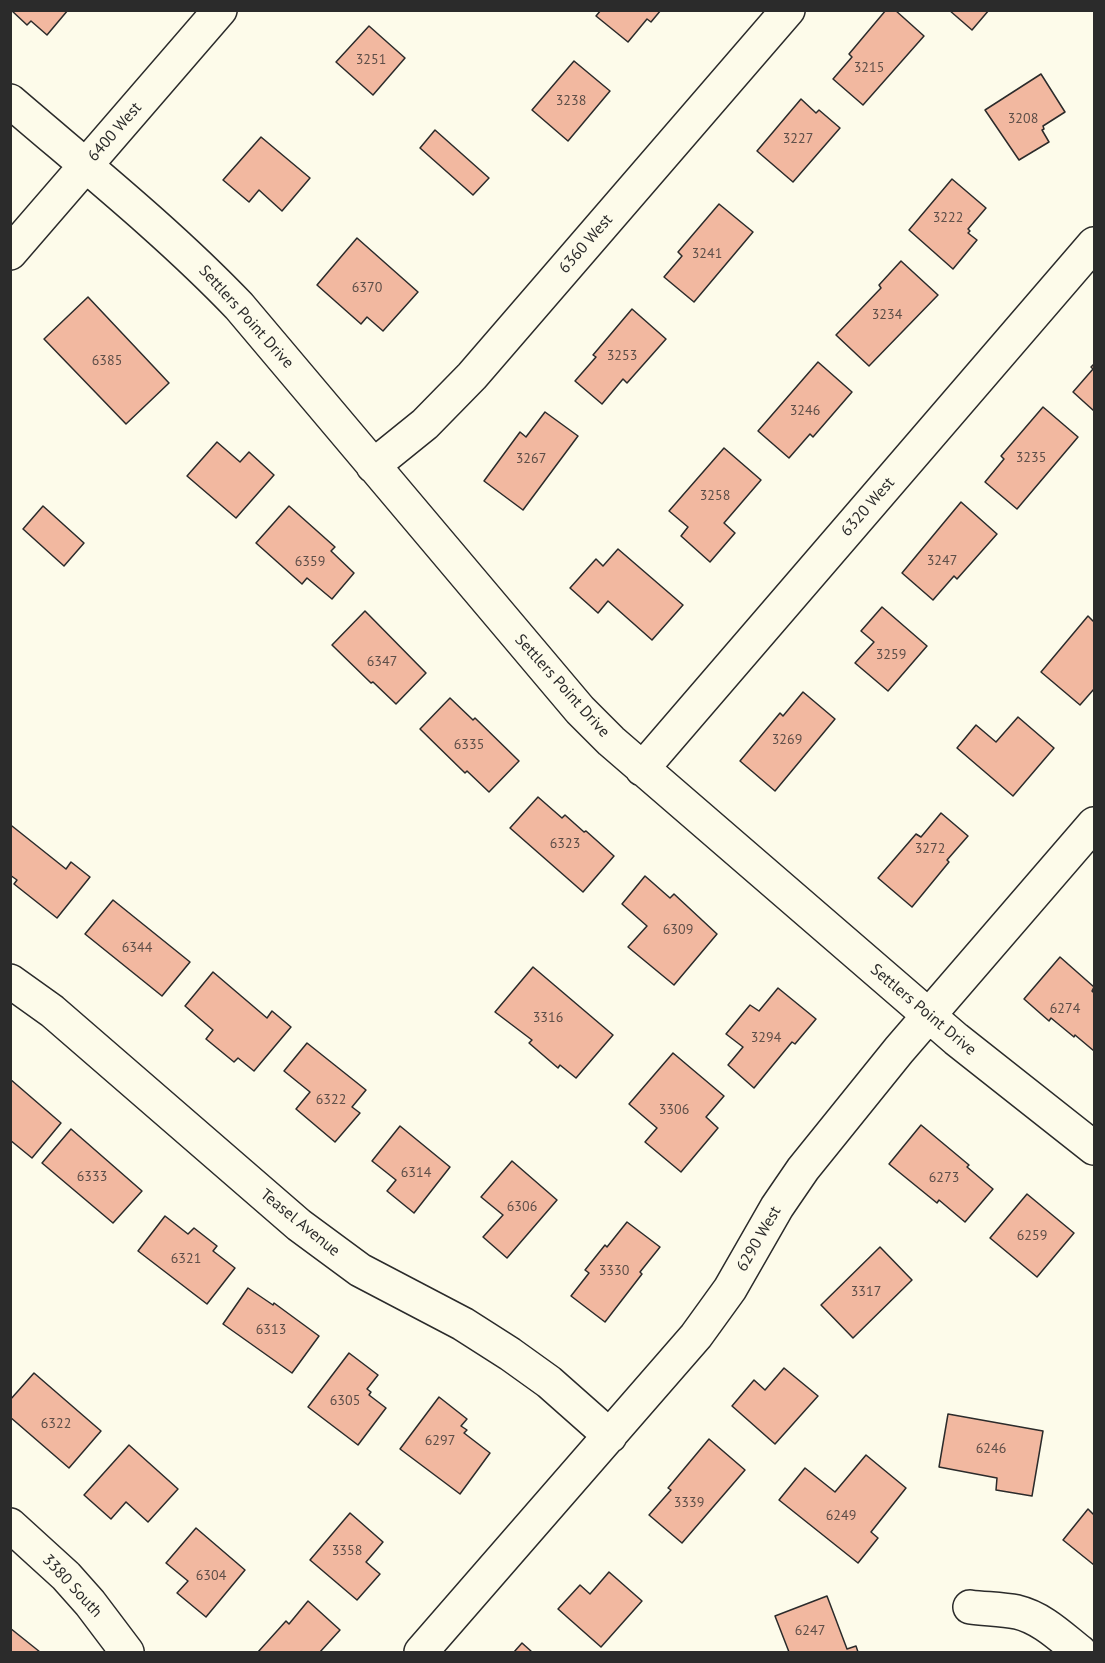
<!DOCTYPE html>
<style>
body{margin:0}
#map{position:relative;width:1105px;height:1663px;overflow:hidden;background:#fdfbea;font-family:"PT Sans",sans-serif}
canvas{display:block}
.frame{position:absolute;inset:0;border:12px solid #2b2b2b;pointer-events:none}
</style>
<div id="map">
<canvas width="1105" height="1663"></canvas>
<div class="frame"></div>
</div>
<script>
const c = document.querySelector('canvas').getContext('2d');
c.lineJoin = 'round';
function paint(path, color) { c.fillStyle = color; c.fill(path, 'evenodd'); }
function stroke(path, color, width, dash) { c.strokeStyle = color; c.lineWidth = width; c.lineCap = dash ? 'butt' : 'round'; c.setLineDash(dash || []); c.stroke(path); }
function label(font, color, halo, rows, align = 'center') {
  c.font = font + ' "PT Sans",sans-serif'; c.lineWidth = 4.5; c.setLineDash([]); c.textBaseline = 'middle'; c.strokeStyle = halo; c.fillStyle = color; for (const [text, x, y, turn = 0] of rows) {
    c.save(); c.translate(x, y); c.rotate((+turn || 0) * Math.PI / 180); c.textAlign = isNaN(turn) ? turn : align; if (halo) c.strokeText(text, 0, 0); c.fillText(text, 0, 0); c.restore();
  }
}
const building = new Path2D(`
 M11,10h57l-21,25 -16,-14 -4,4z
 M601,10h60l-10,12 -4,-3 -19,23 -32,-26z
 M886,10h9l29,26 -61,69 -30,-26 19,-22 -3,-3z
 M949,10h40l-17,20z
 M369,26l36,32 -32,37 -37,-33z
 M574,61l36,30 -42,50 -36,-31z
 M1041,74l24,38 -22,14 1,3 -2,1 7,12 -30,18 -34,-50z
 M801,99l15,14 3,-3 21,18 -47,54 -36,-31z
 M435,130l54,48 -16,17 -53,-47z
 M261,137l49,41 -28,33 -23,-21 -10,12 -26,-22z
 M952,179l34,29 -18,21 2,2 -2,2 9,7 -24,29 -44,-39z
 M719,204l34,28 -59,70 -30,-25 18,-21 -4,-4z
 M357,238l61,54 -35,39 -16,-14 -6,7 -44,-39z
 M901,261l37,34 -69,71 -33,-31 45,-47 -2,-3z
 M88,297l81,86 -43,41 -82,-85z
 M632,309l34,30 -39,44 -4,-4 -21,25 -27,-23 21,-24 -3,-2z
 M818,362l34,30 -39,45 -3,-3 -21,24 -31,-27z
 M1094,364v47l-21,-19 20,-23 -2,-2z
 M1043,407l35,30 -61,72 -32,-27 19,-23 -3,-3z
 M545,412l33,24 -55,74 -39,-29 36,-49 6,5z
 M217,442l23,20 9,-10 25,23 -38,43 -49,-42z
 M724,448l37,32 -37,43 11,10 -25,29 -29,-26 7,-9 -19,-16z
 M961,502l36,32 -40,45 -3,-3 -21,24 -31,-27z
 M43,506l41,37 -20,23 -41,-37z
 M289,506l46,41 -4,4 23,22 -22,26 -25,-21 -5,6 -46,-41z
 M618,549l65,56 -31,35 -44,-39 -10,12 -28,-25 26,-29 7,7z
 M882,607l45,39 -39,45 -33,-28 19,-21 -13,-11z
 M365,611l61,62 -30,31 -23,-22 -2,1 -39,-38z
 M1088,616l6,6v67l-14,16 -39,-33z
 M803,692l32,27 -60,72 -35,-30 40,-48 3,3z
 M450,698l23,22 2,-2 44,43 -30,31 -22,-21 -2,2 -45,-44z
 M1018,717l36,31 -41,48 -56,-48 19,-23 20,17z
 M538,797l24,21 3,-3 19,17 2,-1 28,25 -31,36 -73,-64z
 M941,813l27,23 -21,24 2,2 -37,45 -34,-29 38,-44 5,3z
 M12,826l54,43 5,-7 19,15 -33,41 -43,-34 3,-4 -7,-5v-47z
 M645,876l25,22 4,-4 43,40 -43,51 -46,-38 19,-21 -25,-22z
 M113,900l77,62 -28,34 -77,-62z
 M1060,957l34,30 -2,4 2,2v58l-19,-16 -1,2 -23,-19 -2,3 -25,-22z
 M533,967l80,68 -37,43 -16,-13 -2,3 -29,-25 3,-3 -37,-28z
 M213,972l54,46 5,-7 19,16 -37,44 -16,-13 -4,4 -28,-23 7,-9 -28,-24z
 M778,988l38,31 -21,25 -3,-2 -38,46 -26,-23 15,-18 -17,-13 24,-29 9,6z
 M307,1043l59,47 -14,17 8,6 -25,29 -39,-33 14,-17 -26,-21z
 M673,1053l51,43 -18,21 12,11 -37,44 -36,-30 12,-14 -28,-24z
 M10,1079l51,44 -29,35 -22,-18z
 M921,1125l48,40 -2,2 26,22 -28,33 -26,-22 -2,3 -48,-39z
 M400,1126l50,41 -36,46 -27,-22 9,-11 -24,-19z
 M71,1129l71,62 -29,32 -71,-60z
 M512,1161l45,39 -50,58 -24,-21 20,-22 -22,-18z
 M1027,1194l47,39 -37,44 -47,-39z
 M165,1216l23,18 6,-6 23,18 -4,5 22,17 -28,36 -69,-53z
 M627,1222l33,25 -20,25 2,2 -37,48 -34,-26 18,-23 -4,-3 20,-25 2,2z
 M880,1247l32,33 -59,58 -32,-33z
 M248,1288l25,17 1,-2 45,33 -27,37 -69,-49z
 M349,1353l29,22 -11,14 4,3 -2,3 17,13 -28,37 -50,-38z
 M784,1368l34,28 -43,48 -43,-38 22,-26 11,10z
 M34,1373l67,58 -32,37 -59,-51v-17z
 M439,1397l28,22 -6,7 6,4 -3,3 26,20 -30,41 -60,-45z
 M948,1414l95,17 -11,65 -36,-6 1,-12 -58,-11z
 M709,1439l36,31 -63,73 -33,-28 22,-25 -3,-2z
 M129,1445l49,44 -30,33 -22,-20 -15,17 -27,-24z
 M866,1455l40,33 -35,44 7,6 -20,25 -79,-63 26,-32 30,24z
 M1088,1509l6,6v50l-31,-25z
 M350,1513l33,29 -17,20 14,12 -23,26 -47,-40z
 M196,1528l49,42 -39,47 -29,-24 11,-12 -22,-18z
 M609,1572l33,29 -41,46 -43,-38 22,-24 10,9z
 M827,1596l20,53 9,-3 2,6h-69l-14,-36z
 M308,1601l32,29 -20,22h-62l28,-31 3,3z
 M10,1628l30,24h-30z
 M522,1643l10,9h-18z`);
const minor = new Path2D(`
 M10,101c78,67 158,131 229,205l341,404 31,31 345,298 138,109
 M10,253l210,-243
 M373,466l52,-42 47,-48 316,-366
 M642,769l452,-525
 M10,981l42,30 247,214 61,45 103,54 47,30 39,28 61,54
 M10,1525l56,51 24,27 37,49
 M970,1607c15,2 32,2 47,5 25,6 44,25 63,40
 M421,1652l275,-316 34,-47 47,-82 26,-38 96,-119 195,-226`);
const numberNames = [
 ["3251",371,60],
 ["3215",869,68],
 ["3238",571,101],
 ["3208",1023,119],
 ["3227",798,139],
 ["3222",948,218],
 ["3241",707,254],
 ["6370",367,288],
 ["3234",887,315],
 ["3253",622,356],
 ["6385",107,361],
 ["3246",805,411],
 ["3235",1031,458],
 ["3267",531,459],
 ["3258",715,496],
 ["3247",942,561],
 ["6359",310,562],
 ["3259",891,655],
 ["6347",382,662],
 ["3269",787,740],
 ["6335",469,745],
 ["6323",565,844],
 ["3272",930,849],
 ["6309",678,930],
 ["6344",137,948],
 ["6274",1065,1009],
 ["3316",548,1018],
 ["3294",766,1038],
 ["6322",331,1100],
 ["3306",674,1110],
 ["6314",416,1173],
 ["6333",92,1177],
 ["6273",944,1178],
 ["6306",522,1207],
 ["6259",1032,1236],
 ["6321",186,1259],
 ["3330",614,1271],
 ["3317",866,1292],
 ["6313",271,1330],
 ["6305",345,1401],
 ["6322",56,1424],
 ["6297",440,1441],
 ["6246",991,1449],
 ["3339",689,1503],
 ["6249",841,1516],
 ["3358",347,1551],
 ["6304",211,1576],
 ["6247",810,1631]
];
const streetNames = [
 ["6400 West",115,132,-49],
 ["6360 West",586,244,-49],
 ["Settlers Point Drive",246,317,48],
 ["6320 West",868,507,-49],
 ["Settlers Point Drive",562,686,48],
 ["Settlers Point Drive",923,1010,40],
 ["Teasel Avenue",300,1223,39],
 ["6290 West",759,1239,-60],
 ["3380 South",72,1586,47]
];
paint(building, '#f2b8a0');
stroke(building, '#2b2b2b', 1.5);
stroke(minor, '#2b2b2b', 36);
stroke(minor, '#fdfbea', 33);
label('14px', '#5d4e48', null, numberNames);
label('16px', '#2b2b2b', '#fdfbea', streetNames);
</script>
